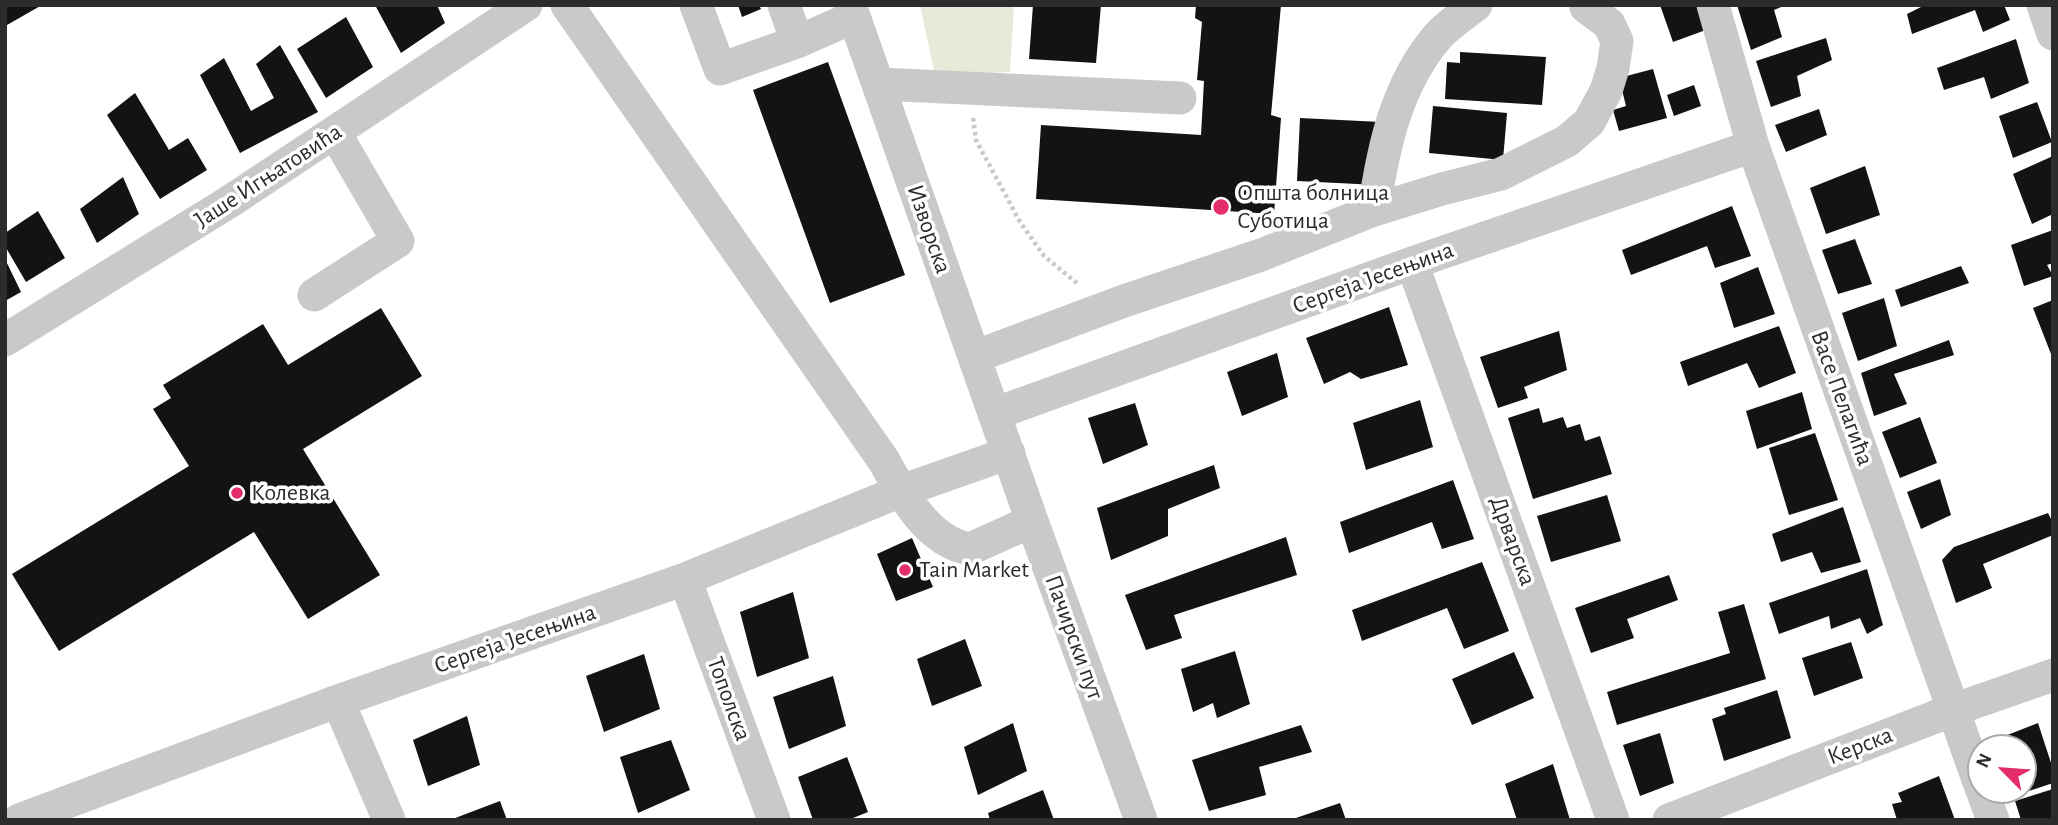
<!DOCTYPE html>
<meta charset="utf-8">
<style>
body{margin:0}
#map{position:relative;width:2058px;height:825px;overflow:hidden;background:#fff;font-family:"Alegreya Sans",sans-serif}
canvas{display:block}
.frame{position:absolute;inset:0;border:7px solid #2c2c2c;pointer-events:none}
.north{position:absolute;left:1967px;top:734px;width:70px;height:70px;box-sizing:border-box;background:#fff;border:2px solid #ababab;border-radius:50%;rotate:295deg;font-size:19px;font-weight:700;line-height:28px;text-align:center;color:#2c2c2c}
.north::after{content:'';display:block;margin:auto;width:24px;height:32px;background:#e32e6b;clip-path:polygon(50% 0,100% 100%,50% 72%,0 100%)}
</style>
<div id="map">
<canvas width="2058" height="825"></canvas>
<div class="frame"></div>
<div class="north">N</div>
</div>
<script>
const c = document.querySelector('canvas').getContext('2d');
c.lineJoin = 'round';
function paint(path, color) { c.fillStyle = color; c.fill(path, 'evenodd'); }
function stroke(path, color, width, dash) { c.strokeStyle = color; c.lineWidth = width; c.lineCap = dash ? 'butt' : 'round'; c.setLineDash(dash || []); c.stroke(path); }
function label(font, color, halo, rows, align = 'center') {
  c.font = font + ' "Alegreya Sans",sans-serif'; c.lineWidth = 7; c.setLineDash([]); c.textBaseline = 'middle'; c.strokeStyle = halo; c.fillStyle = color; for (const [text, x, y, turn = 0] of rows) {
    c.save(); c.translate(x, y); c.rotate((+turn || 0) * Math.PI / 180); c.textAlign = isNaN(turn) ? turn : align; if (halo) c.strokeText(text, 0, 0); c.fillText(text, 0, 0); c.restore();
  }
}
const green = new Path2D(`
 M920,5h94l-4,67 -75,3z`);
const building = new Path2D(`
 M5,5h37l-35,20z
 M375,5h62l8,18 -44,30z
 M738,5h21l2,4 -19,8z
 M1033,5h68l-5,58 -67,-4z
 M1196,5h85l-10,110 10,3 -7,96 -238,-15 5,-74 160,10 3,-54 -7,-1 5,-58 -7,-4z
 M1660,5h46l8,22 -41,15z
 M1737,5h49l-12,5 8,27 -31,13z
 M1925,5h79l6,15 -27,12 -8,-22 -63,24 -5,-20z
 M346,17l27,50 -47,31 -29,-49z
 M1826,38l6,22 -35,16 4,20 -30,11 -15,-46z
 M2016,39l13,44 -38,16 -7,-22 -40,13 -7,-22z
 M280,45l38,67 -78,41 -40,-78 24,-17 27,53 23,-13 -18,-34z
 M1460,52l86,5 -4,48 -97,-6 2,-37 13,1z
 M828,62l77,213 -75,28 -77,-213z
 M1653,69l14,49 -48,13 -6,-21 13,-4 -7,-28z
 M1694,85l7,21 -27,10 -7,-21z
 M135,93l34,57 19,-12 19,32 -47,29 -53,-84z
 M2037,102l15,40 -39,16 -14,-42z
 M1433,106l74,7 -4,47 -74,-7z
 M1819,109l8,26 -41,17 -11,-27z
 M1300,118l81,4 -4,63 -80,-4z
 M2053,156v58l-21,10 -19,-50z
 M1865,166l15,49 -54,19 -16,-46z
 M123,177l16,37 -42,29 -17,-34z
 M1732,206l19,50 -36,12 -8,-22 -76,29 -9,-25z
 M38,211l27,47 -39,24 -21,-36v-13z
 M2053,230v33l-6,2 6,11 -29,10 -13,-41z
 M1855,239l17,45 -34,10 -16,-44z
 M5,259l16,33 -16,9z
 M1961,266l8,17 -68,24 -6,-17z
 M1758,267l17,47 -41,14 -14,-45z
 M1884,298l13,48 -39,15 -16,-48z
 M2053,300v59l-20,-51z
 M1389,307l19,58 -47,14 -11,-7 -26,12 -18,-46z
 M381,308l41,68 -119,73 77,126 -72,44 -54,-87 -195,119 -47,-77 177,-108 -36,-57 18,-11 -8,-13 100,-61 25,41z
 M1779,326l17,47 -37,15 -12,-25 -59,23 -8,-24z
 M1559,331l8,39 -43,17 4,11 -30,10 -18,-51z
 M1949,340l5,15 -60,19 13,30 -33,12 -13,-43z
 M1277,353l11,44 -46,19 -15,-44z
 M1802,392l10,37 -55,20 -11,-38z
 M1420,400l13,47 -67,23 -13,-47z
 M1135,403l13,42 -45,19 -15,-46z
 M1539,408l4,15 20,-6 4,11 13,-4 5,17 15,-5 12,38 -79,25 -25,-81z
 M1920,417l17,46 -37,15 -18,-46z
 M1815,433l23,67 -49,15 -20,-67z
 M1214,465l6,23 -52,21v27l-57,24 -14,-52z
 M1940,479l11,36 -30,14 -14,-37z
 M1453,480l21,59 -32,10 -10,-27 -83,31 -9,-31z
 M1607,495l14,46 -70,21 -14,-46z
 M1843,507l18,55 -40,11 -9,-21 -31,10 -9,-28z
 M2048,513l5,10v12l-70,29 9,24 -36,15 -14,-43 12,-13z
 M1286,537l11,38 -123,40 8,23 -36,12 -21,-55z
 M912,538l21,49 -37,14 -19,-47z
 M1482,562l27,69 -45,18 -17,-41 -85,33 -10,-31z
 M1867,569l16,56 -16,9 -7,-16 -29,11 -2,-13 -50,18 -10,-31z
 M1669,575l9,25 -51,19 7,19 -43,15 -16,-45z
 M793,592l16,66 -52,19 -17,-65z
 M1744,604l22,75 -149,46 -10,-33 123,-39 -12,-41z
 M965,639l17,47 -50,20 -15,-47z
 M1851,642l12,36 -49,18 -12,-38z
 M1235,651l15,53 -33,14 -4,-15 -20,9 -12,-43z
 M1514,652l20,46 -62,27 -20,-46z
 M644,654l16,55 -56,23 -18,-56z
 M833,676l13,50 -57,23 -16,-52z
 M1777,690l14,48 -67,23 -12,-42 14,-5 -2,-6z
 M467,716l13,49 -52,21 -15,-46z
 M1013,723l14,48 -49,24 -14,-48z
 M2038,723l15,46v14l-39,13 -3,-6h12v-42h-28l-3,-7z
 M1301,725l11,27 -53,15 7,28 -57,16 -17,-51z
 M1660,733l14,50 -34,13 -17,-51z
 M671,740l19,50 -52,23 -18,-56z
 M847,757l21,55 -15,6 1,2h-41l-15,-43z
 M1553,764l17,56h-53l-12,-36z
 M1939,776l16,44h-58l-5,-16 10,-2 -4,-9z
 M2053,789v31h-32l-6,-19z
 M1043,790l11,30h-64l-2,-7z
 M500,801l7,19h-57z
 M1340,803l6,17h-53v-1z`);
const path = new Path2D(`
 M973,118l3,22 44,82 24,34 34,28`);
const minor = new Path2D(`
 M567,5l317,456c18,33 44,81 86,88l62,-28
 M696,5l24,64 77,-27 57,-25
 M784,5l13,37
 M850,5l182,516 109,299
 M1713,5l40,141 228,642
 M2043,5l10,29
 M879,84l301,14
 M1374,210l68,-21 59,-15 66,-33 22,-19 17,-31 7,-23 4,-27 -8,-17 -23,-17
 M1412,263l201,557
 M314,295l84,-54 -63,-108
 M5,340l224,-138 297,-197
 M974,357l150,-56 137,-46 113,-45c9,-62 22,-125 64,-174 11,-12 25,-21 38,-31
 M994,414l418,-151 341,-117
 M685,579l89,241
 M338,701l51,119
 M1982,790l11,30
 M19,820l319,-119 347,-122 216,-88 108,-38
 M1669,820l284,-110 100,-35`);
const markers = [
 [1221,207,9,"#e32e6b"],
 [237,493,7,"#e32e6b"],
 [905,570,7,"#e32e6b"]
];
const streetNames = [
 ["Јаше Игњатовића",268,176,-33],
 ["Изворска",929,229,71],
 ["Сергеја Јесењина",1373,278,-20],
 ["Васе Пелагића",1842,398,70],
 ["Дрварска",1513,541,70],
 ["Пачирски пут",1074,637,70],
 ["Сергеја Јесењина",515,639,-19],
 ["Тополска",729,699,70],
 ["Керска",1860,746,-21]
];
const poiNames = [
 ["Општа болница",1237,193],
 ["Суботица",1237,221],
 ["Колевка",251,493],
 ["Tain Market",919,570]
];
paint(green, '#e6ead9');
paint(building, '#131313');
stroke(path, '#c9c9c9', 4.5, [3.5, 3.5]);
stroke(minor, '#c9c9c9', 33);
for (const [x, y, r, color] of markers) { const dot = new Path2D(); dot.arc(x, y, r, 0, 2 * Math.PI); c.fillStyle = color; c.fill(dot); stroke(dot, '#fff', 2.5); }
label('24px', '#2c2c2c', '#fff', streetNames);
label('24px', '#2c2c2c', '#fff', poiNames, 'left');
</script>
